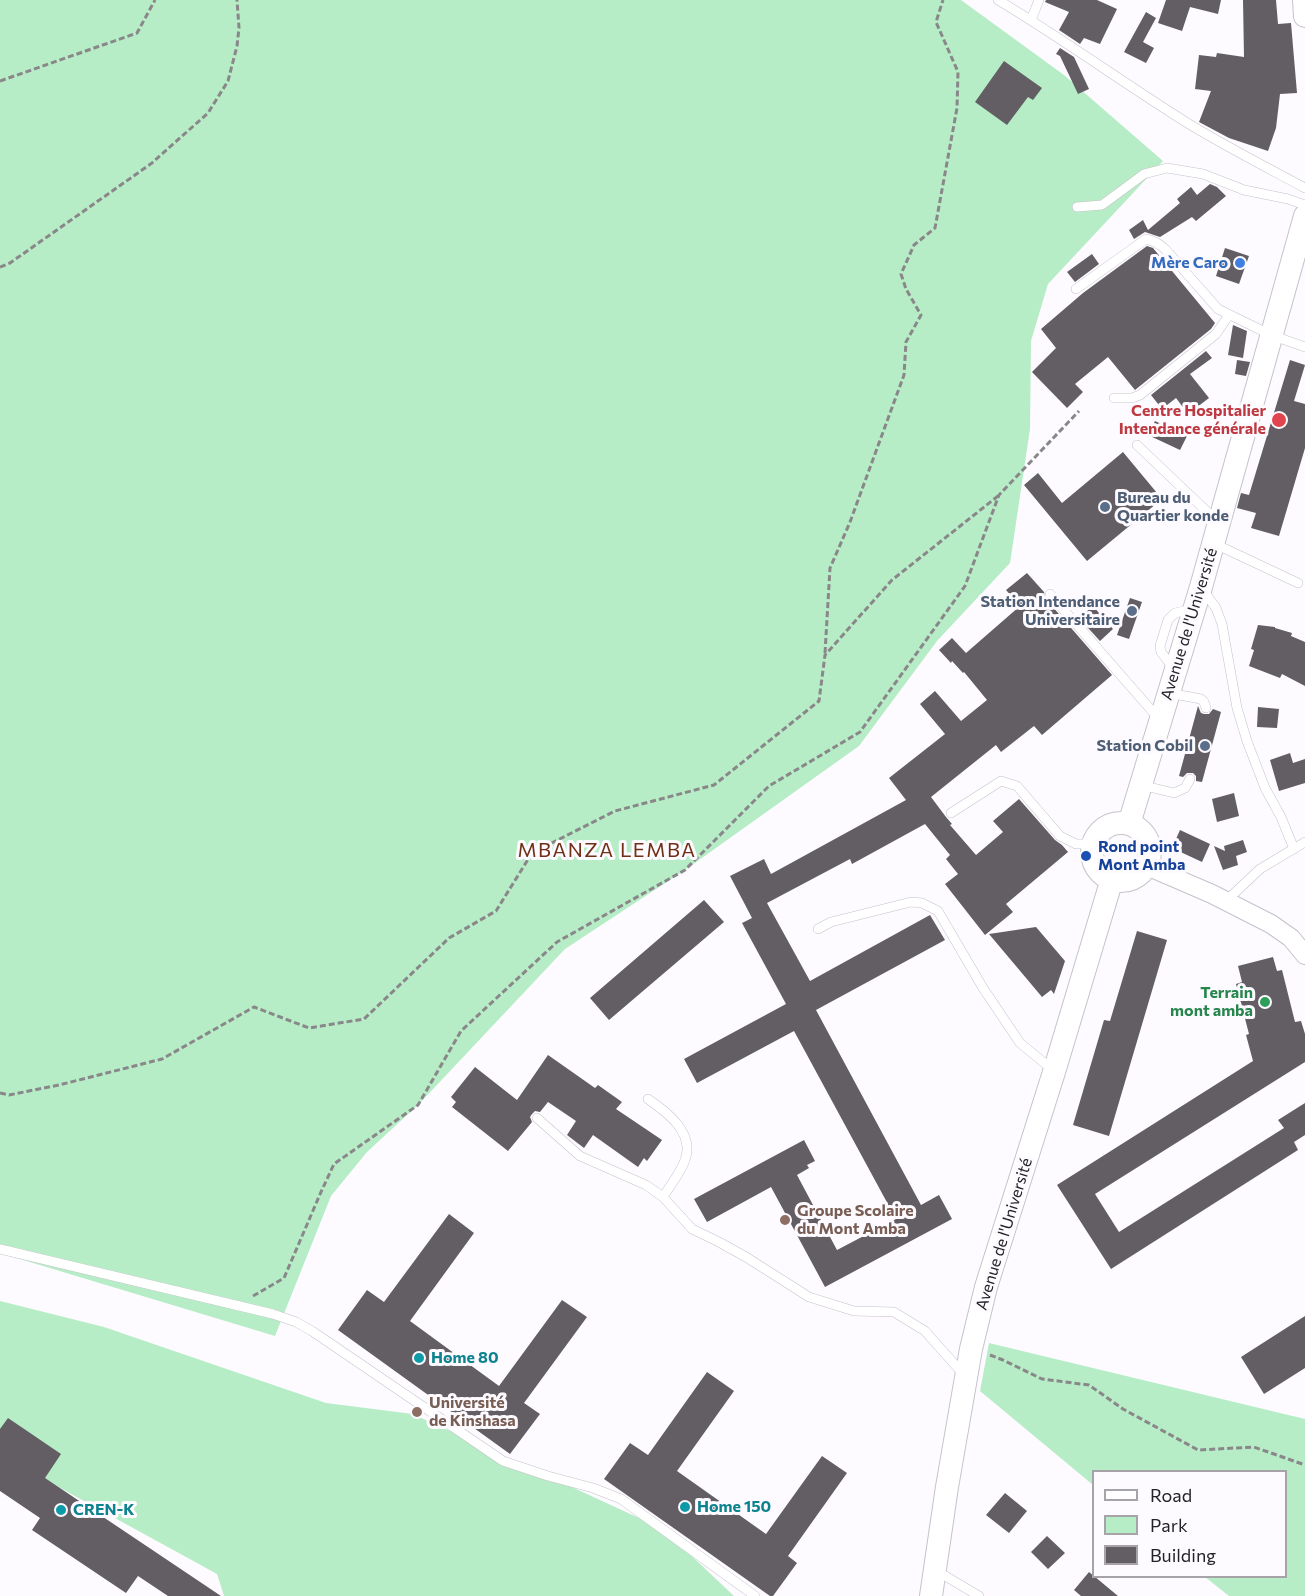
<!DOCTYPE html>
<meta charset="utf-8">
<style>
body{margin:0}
#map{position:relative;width:1305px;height:1596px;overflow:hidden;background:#fdfbff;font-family:Commissioner,sans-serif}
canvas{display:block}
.legend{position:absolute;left:1092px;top:1470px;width:195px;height:108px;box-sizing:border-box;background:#fdfbff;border:2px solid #a6a4a8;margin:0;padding:8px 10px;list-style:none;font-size:18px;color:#242225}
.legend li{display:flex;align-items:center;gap:12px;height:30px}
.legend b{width:30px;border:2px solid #a6a4a8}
</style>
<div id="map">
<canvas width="1305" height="1596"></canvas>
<ul class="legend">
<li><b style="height:8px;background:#fff"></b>Road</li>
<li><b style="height:16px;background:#b7edc6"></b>Park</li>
<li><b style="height:16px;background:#625e64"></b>Building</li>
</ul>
</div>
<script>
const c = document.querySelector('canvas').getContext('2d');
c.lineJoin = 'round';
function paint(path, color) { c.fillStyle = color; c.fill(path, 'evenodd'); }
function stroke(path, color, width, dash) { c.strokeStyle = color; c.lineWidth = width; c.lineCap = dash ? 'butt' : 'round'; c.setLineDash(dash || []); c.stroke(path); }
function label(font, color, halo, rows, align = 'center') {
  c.font = font + ' Commissioner,sans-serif'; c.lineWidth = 6; c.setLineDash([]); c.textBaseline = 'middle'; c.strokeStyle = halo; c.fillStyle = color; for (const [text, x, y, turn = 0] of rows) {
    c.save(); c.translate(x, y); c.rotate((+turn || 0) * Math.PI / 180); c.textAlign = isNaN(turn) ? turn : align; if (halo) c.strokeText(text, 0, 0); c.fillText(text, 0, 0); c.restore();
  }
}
const green = new Path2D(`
 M0,0h961l103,75 99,86 -115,123 -17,57 -1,88 -20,134 -73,78 -78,105 -174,124 -120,79 -147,156 -51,47 -36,44 -56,140 -275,-83z
 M0,1301l104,26 222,76 87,11 250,115 71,67h-510l-7,-22 -155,-85 -62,-36z
 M989,1343l316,76v177h-76l-24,-19 81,-1v-104h-192l-1,13 -113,-94z`);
const building = new Path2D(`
 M1046,0h51l20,9 -17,35 -16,-6 -4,6 -21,-14 10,-18 -24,-10z
 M1166,0h55l-3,14 -28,-7 -8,24 -24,-8z
 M1243,0h33l2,24 13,-1 6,70 -17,1 -4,34 -8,23 -39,-13 -30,-16 12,-31 -16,-2 4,-34 17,2 1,-4 27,4z
 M1146,12l10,6 -13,24 11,6 -8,15 -22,-11z
 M1060,48l14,9 15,32 -11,5 -18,-38 -4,-2z
 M1004,61l38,27 -9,12 -5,-3 -21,28 -32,-23z
 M1210,184l7,3 9,9 -30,25 -4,-4 -32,20 -15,-5 -11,7 -5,-9 14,-10 5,10 32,-27 -3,-4 14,-12 6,8z
 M1147,246l6,2 62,75 -4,6 -76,61 -27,-33 -33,27 8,8 -16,16 -35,-36 24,-24 -15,-19 42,-36z
 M1225,248l24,8 -10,28 -23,-8z
 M1092,254l7,10 -24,18 -8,-10z
 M1233,325l14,6 -4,27 -15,-3z
 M1206,351l6,7 -22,16 19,24 -21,16 -12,-16 -14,11 -11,-14z
 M1237,360l13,2 -4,14 -11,-2z
 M1290,360l15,5 -11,36 11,3v44l-26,88 -28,-8 5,-15 -19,-5 4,-15 8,2z
 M1155,421l32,15 -7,14 -32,-15z
 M1123,452l39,47 -75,62 -63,-76 14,-12 24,30z
 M1027,573l17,19 1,6 67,77 -70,60 -8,-9 -33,26 -5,-7 -65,52 15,20 6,7 -2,1 26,30 27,-23 -10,-11 26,-22 36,41 7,5 6,7 -62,52 7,8 -28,23 -40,-51 13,-10 -12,-15 4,-4 -25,-31 -73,40 -2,-5 -83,44 43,78 120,-66 15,25 -129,70 105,195 18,-10 13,24 -127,68 -54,-100 -64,35 -13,-23 110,-59 11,21 -8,4 2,3 -12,7 40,75 59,-31 -102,-188 -97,52 -13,-24 102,-55 -44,-81 10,-5 -22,-42 34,-17 7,15 135,-74 -17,-22 56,-44 -25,-30 15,-13 26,30 26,-21 -23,-28 -1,1 -11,-12 -1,2 -12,-13 13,-12 14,15 54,-47 -14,-16z
 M1130,598l12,4 -13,37 -12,-4z
 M1093,606l20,23 -13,12 -21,-23z
 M1258,625l17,2v1l17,5 -1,3 14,6v44l-23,-12 -2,4 -31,-12 5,-16 -3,-1z
 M1198,706l3,7 3,1h5l4,-5 8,3 -19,70 -6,-1v-5l-3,-3h-6l-4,4 -4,-1z
 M1258,707l21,2 -2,19 -20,-1z
 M1290,753l3,10 12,-4v24l-26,8 -9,-31z
 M1234,793l5,23 -22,6 -5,-23z
 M1180,830l30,14 -8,18 -30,-14z
 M1243,840l4,12 -11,4 2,9 -15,5 -9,-24 11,5 -1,-5z
 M704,900l20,22 -115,98 -19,-22z
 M1036,927l29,34 -11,33 -3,-4 -9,7 -53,-63z
 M1137,931l30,9 -58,196 -36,-11 31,-105 6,1z
 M1273,957l4,14 5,-1 13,52 6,-1 4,13v28l-210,132 24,38 165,-104 -6,-8 27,-17v32l-11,7 4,8 -187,119 -54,-84 196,-124 -7,-26 3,-1 -13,-50 6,-2 -4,-16z
 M548,1055l47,33 3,-3 24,17 -6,7 46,31 -15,21 -3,-3 -6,9 -45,-32 -9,13 -17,-13 9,-14 -28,-19 -8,10 -5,-1 -3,3 -2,3 2,5 -24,29 -56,-44 4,-5 -5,-5 24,-30 42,33z
 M449,1214l25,19 -64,88 89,65 63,-86 25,17 -63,86 16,11 -30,40 -172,-124 29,-40 17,12z
 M1305,1316v52l-41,26 -23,-37z
 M707,1372l27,19 -57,80 89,63 56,-78 25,17 -59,83 9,7 -24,33h-3l-166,-117 26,-36 18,12z
 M8,1418l53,36 -16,24 176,118h-53l-30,-20 -12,17 -94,-63 8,-12 -40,-27v-62z
 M1005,1493l22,18 -18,22 -23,-18z
 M1047,1536l18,17 -17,16 -17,-17z
 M1089,1572l5,4 24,20h-37l-7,-6z`);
const path = new Path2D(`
 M0,81l137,-48 18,-33
 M0,267l10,-4 142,-100 56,-50 20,-32 9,-35 2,-18 -2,-28
 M825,653l5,-85 20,-46 54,-147 2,-33 15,-27 -15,-26 -5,-15 13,-29 21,-17 22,-120 1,-36 -22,-50 7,-22
 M0,1093l9,2 50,-10 103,-26 92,-52 55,21 55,-9 85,-81 47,-27 36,-58 83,-42 99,-26 105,-84 6,-46 67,-75 106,-84
 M253,1296l31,-18 37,-86 13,-28 84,-59 43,-74 96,-89 128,-72 84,-84 91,-54 105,-146 34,-91 80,-84
 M990,1355l13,5 39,19 47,6 34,24 75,41 56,-3 51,18`);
const service = new Path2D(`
 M998,0c65,39 127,84 191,124 38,23 77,43 116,64
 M1031,20l8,-20
 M1077,207l25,-2 42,-31 23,-6 36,6 41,16 44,9 17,6
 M1076,289l70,-50c9,2 14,5 20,11l52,59 53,26 34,12
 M1114,398h18l8,-3 76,-61 13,-19
 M1137,445l81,77
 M1213,543l85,40
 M1203,590l13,18 6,16 15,84 10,33 18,47 16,29 13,32
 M1050,594l109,125
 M1174,669l-13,-17 -1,-6 8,-26 7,-7 17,-4
 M1169,693l32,6 3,3 2,6
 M1141,785l33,8 11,-5 5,-9
 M951,813l50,-32 16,5 43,50 16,8h18
 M1226,901l34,-32 45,-27
 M818,929l13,-7 80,-20 11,1 16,8 45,77 37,55 33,27
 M648,1099c19,13 47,34 37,61 -4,12 -15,26 -22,37
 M537,1118l43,38 66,29 17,12 29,32 25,12 29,16 63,40 45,14 40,1 31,19 40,45
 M0,1249l273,65 23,8 16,9 191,130 45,15 45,12 28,11 134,97
 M937,1571l42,25`);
const minor = new Path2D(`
 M1147,866l65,28 59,30 20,14 14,17`);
const tertiary = new Path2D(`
 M1304,0l1,16
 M1092 852a29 29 0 1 1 58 0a29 29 0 1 1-58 0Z
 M1129,824l72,-237 104,-371
 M931,1596l16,-109 24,-138 15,-62 68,-215 58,-193`);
const markers = [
 [1240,263,6,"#3f7fe0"],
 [1279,420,8,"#e0444e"],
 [1105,507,6,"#5c6f8a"],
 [1132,611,6,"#5c6f8a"],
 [1205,746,6,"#5c6f8a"],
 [1086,856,6,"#1a4fb4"],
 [1265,1002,6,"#2e9e5b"],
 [785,1220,6,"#8d6e63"],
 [419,1358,6,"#0f9aa8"],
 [417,1412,6,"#8d6e63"],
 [685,1507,6,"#0f9aa8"],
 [61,1510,6,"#0f9aa8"]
];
const shopNames = [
 ["Mère Caro",1228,263]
];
const healthNames = [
 ["Centre Hospitalier",1266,411],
 ["Intendance générale",1266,429]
];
const serviceNames = [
 ["Bureau du",1117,498,"left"],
 ["Quartier konde",1117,516,"left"],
 ["Station Intendance",1120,602],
 ["Universitaire",1120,620],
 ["Station Cobil",1193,746]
];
const streetNames = [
 ["Avenue de l'Université",1189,624,-73],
 ["Avenue de l'Université",1004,1234,-73]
];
const transitNames = [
 ["Rond point",1098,847],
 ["Mont Amba",1098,865]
];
const leisureNames = [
 ["Terrain",1253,993],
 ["mont amba",1253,1011]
];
const educationNames = [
 ["Groupe Scolaire",797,1211],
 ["du Mont Amba",797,1229],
 ["Université",429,1403],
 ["de Kinshasa",429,1421]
];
const cultureNames = [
 ["Home 80",431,1358],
 ["Home 150",697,1507],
 ["CREN-K",73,1510]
];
const quarterNames = [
 ["MBANZA LEMBA",607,850]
];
paint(green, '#b7edc6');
paint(building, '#625e64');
stroke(service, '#c5c2c9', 10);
stroke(minor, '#c5c2c9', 20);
stroke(tertiary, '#c5c2c9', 24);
stroke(path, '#89878a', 3, [6, 3]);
stroke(service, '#fff', 9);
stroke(minor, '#fff', 18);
stroke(tertiary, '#fff', 22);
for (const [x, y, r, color] of markers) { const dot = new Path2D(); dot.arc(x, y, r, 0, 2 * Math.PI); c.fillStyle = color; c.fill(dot); stroke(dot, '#fdfbff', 2); }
label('bold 16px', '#366cbe', '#fdfbff', shopNames, 'right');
label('bold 16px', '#be3a42', '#fdfbff', healthNames, 'right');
label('bold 16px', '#4e5e75', '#fdfbff', serviceNames, 'right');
label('16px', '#242225', '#fdfbff', streetNames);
label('bold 16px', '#164399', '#fdfbff', transitNames, 'left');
label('bold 16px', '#27864d', '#fdfbff', leisureNames, 'right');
label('bold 16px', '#785e54', '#fdfbff', educationNames, 'left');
label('bold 16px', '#0d838f', '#fdfbff', cultureNames, 'left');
c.letterSpacing = '1.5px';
label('20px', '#712f16', '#fdfbff', quarterNames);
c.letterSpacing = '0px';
</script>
